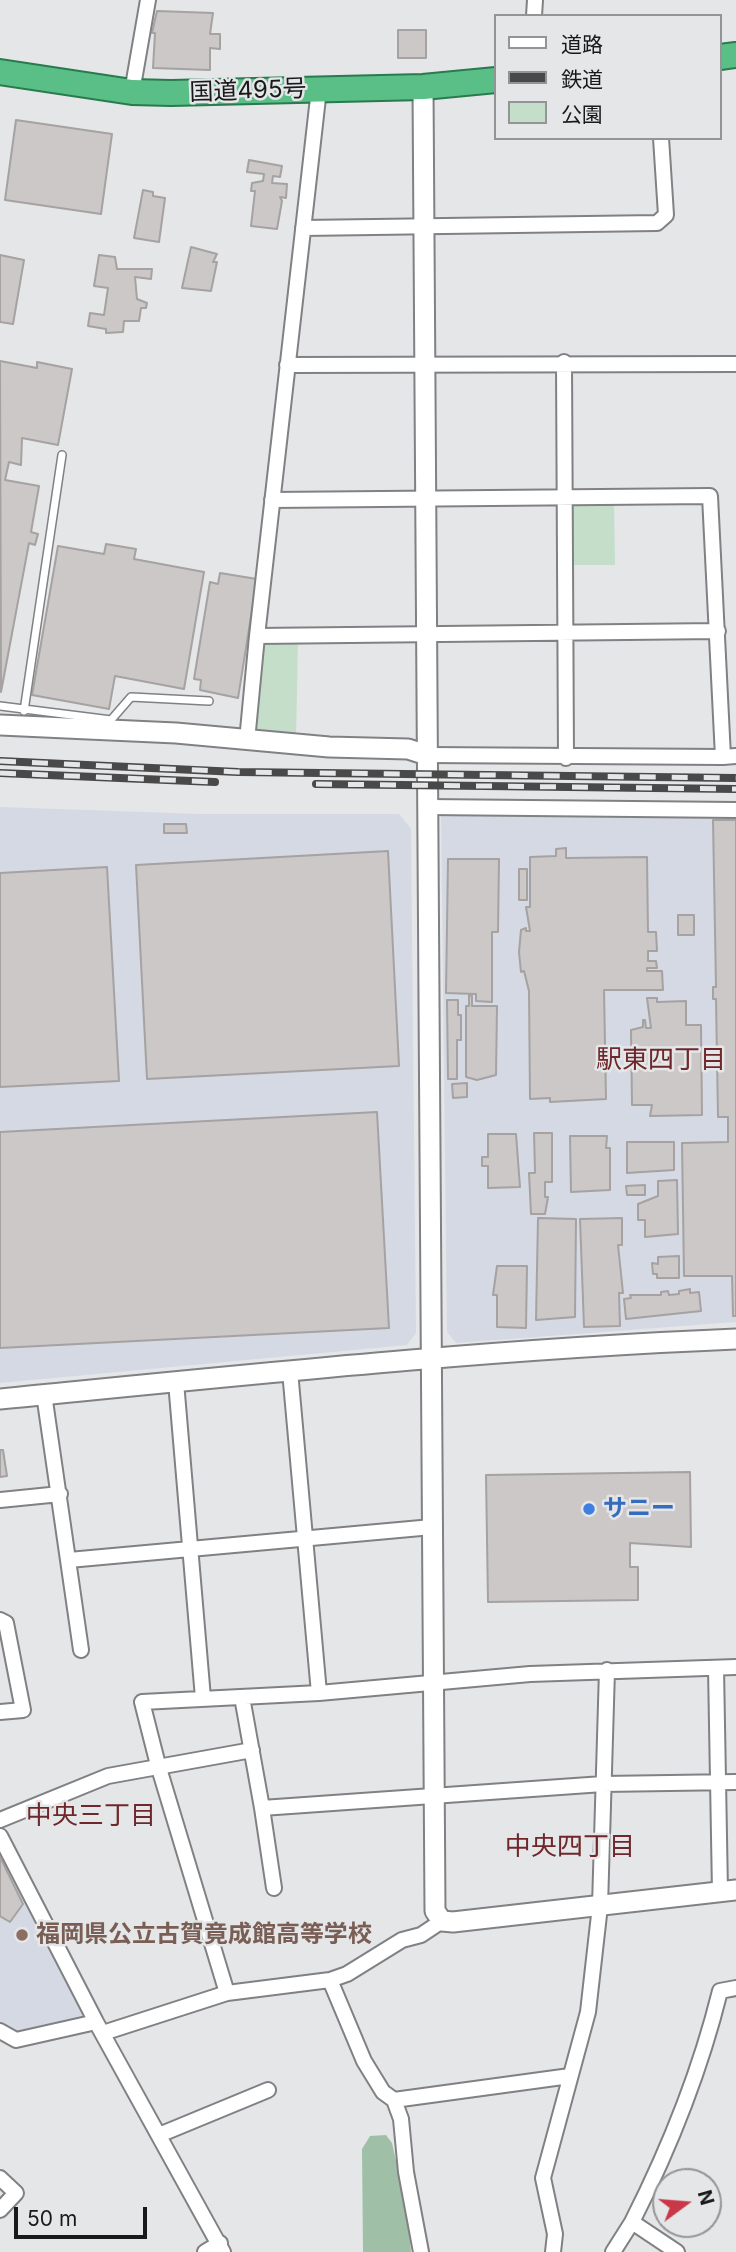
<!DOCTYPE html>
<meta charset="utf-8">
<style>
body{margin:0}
#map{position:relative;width:736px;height:2252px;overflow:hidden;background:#e5e6e8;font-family:Inter,"Noto Sans JP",sans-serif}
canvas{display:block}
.legend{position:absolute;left:494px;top:14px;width:228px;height:126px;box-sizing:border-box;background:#e5e6e8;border:2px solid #939496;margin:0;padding:9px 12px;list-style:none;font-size:21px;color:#19191a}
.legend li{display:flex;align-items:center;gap:14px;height:35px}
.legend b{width:35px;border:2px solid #939496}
.north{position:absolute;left:652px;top:2168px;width:70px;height:70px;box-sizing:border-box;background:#e5e6e8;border:2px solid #939496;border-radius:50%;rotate:74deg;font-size:19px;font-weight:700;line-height:28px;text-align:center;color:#19191a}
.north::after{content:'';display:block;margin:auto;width:24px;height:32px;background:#c83847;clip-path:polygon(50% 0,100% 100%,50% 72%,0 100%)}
.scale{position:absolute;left:14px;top:2207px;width:133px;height:32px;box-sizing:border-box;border:4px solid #19191a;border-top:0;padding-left:9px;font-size:21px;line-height:24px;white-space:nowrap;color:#19191a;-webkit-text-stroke:5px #e5e6e8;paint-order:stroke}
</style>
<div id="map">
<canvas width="736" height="2252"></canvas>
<ul class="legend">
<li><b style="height:9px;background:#fff"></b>道路</li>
<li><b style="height:9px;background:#49494a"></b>鉄道</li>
<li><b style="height:19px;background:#c4deca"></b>公園</li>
</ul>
<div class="north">N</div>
<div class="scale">50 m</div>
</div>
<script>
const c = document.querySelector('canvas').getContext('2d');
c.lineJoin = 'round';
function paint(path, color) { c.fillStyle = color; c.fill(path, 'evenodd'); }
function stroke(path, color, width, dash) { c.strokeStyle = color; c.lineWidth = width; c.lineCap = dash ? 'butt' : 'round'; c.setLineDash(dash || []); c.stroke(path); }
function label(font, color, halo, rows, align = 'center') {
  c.font = font + ' Inter,"Noto Sans JP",sans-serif'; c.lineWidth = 5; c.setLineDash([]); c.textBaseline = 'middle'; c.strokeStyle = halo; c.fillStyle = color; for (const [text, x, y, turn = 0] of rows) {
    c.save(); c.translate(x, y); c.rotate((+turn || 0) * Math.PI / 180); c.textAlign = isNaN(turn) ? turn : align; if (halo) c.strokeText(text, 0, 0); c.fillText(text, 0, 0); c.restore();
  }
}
const built = new Path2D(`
 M0,807l201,7h198l12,15 5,504 -9,12 -407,38z
 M441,811l295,5v506l-280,21 -9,-11z
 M0,1849l89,173 -69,13 -20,-11z`);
const green = new Path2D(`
 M572,503h42l1,62h-43z
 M268,641h30l-2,95 -37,-2 -5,-6 10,-84z`);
const forest = new Path2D(`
 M386,2135l6,8 15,66 4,43h-48l-1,-103 8,-13z`);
const building = new Path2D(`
 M157,11l56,2 -3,21h10v15l-10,-1v22l-57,-2 2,-35h-3z
 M398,30h28v28h-28z
 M16,120l96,14 -11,80 -96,-14z
 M249,160l33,6 -2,11 -7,-1 -1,7 15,1 -1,14 -6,-1 2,4 -5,28 -26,-3 4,-35h-4l1,-8 11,-2 1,-7 -17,-2z
 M143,190l10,2v4l12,2 -6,44 -25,-4z
 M191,247l26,7 -4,8h4l-6,29 -29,-3z
 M0,255l24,5 -11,64 -13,-2z
 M99,255l16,2 2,12h35l-1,10 -16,-2 2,22 10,4 -1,5h-5l-2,13h-15l-1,11 -17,1v-4l-18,-3 2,-13 14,2 4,-27 -14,-2z
 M0,361l37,7v-6l35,7 -14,76 -36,-7 -1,27 -12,-3 -4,18 34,6 -8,46 7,2 -3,11 -6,-2 -28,149z
 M106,544l30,5 -2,10 70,13 -20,117 -69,-13 -6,33 -77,-14 26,-149 46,8z
 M220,573l37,6 -19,119 -38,-8 1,-10 -7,-1 16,-97 8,2z
 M713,820h23v496h-3l-1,-40h-48l-2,-133 46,-1v-25h-10l-2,-118h-3v-12h3z
 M164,824h22l1,9h-23z
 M566,848v10l81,-1 1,75h8l1,19h-9v10h8l1,7h-10v3h15l1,19h-59l2,109 -56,3v-4l-20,1 -1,-108 -5,-20 -3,1 -2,-20 2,-22 5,-2v3h4l-4,-24h4v-50l26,-1v-7z
 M388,851l11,215 -252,13 -11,-214z
 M448,859h51l-1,73h-6v70l-16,-1v-7l-30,-1z
 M107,867l12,214 -119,6v-214z
 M519,869h8v31h-8z
 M678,915h16v20h-16z
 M469,995l3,1v10h25l-1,69 -19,5 -11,-3v-71h3z
 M647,998h10v4l29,-1v24h15l1,90 -52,1 2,-11h-20l-1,-75 12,-3v-7h2l1,8h5z
 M447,1000h11v15h3v25h-4v39h-9z
 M467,1083v14l-14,1 -1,-14z
 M377,1112l12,216 -389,20v-216z
 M534,1133h18v49h-7v15h3l-3,17h-14l-2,-41h6z
 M488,1134h28l4,53 -32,1v-22h-6v-9h6z
 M570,1136h37l-1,12h4v42l-39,2z
 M627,1142h47v28l-47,3z
 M677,1180l1,54 -33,3v-17h-7v-16l20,-8v-15z
 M645,1185v10h-18l-1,-9z
 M538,1218l38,1 -1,98 -39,3z
 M622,1218v27h-4l5,48h-4l1,33 -36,1 -4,-108z
 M679,1256v22h-22v-4h-4l-1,-11 6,1v-7z
 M497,1266h30l-1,62 -29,-1v-32h-4z
 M690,1289v4l9,-1 2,19 -75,8 -2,-20 7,-1 -1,-3h31v-3l7,-1 1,4 10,-1v-3z
 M0,1450h3l4,26 -7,1z
 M690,1472l1,75 -61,-4v24h8v33l-150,2 -2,-127z
 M0,1857l23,47 -13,18 -10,-6z`);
const service = new Path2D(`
 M0,706l111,14 20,-23 78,4
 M24,711l38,-256`);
const minor = new Path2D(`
 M534,16l1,-16
 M319,89l-62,547 461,-5
 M132,92l16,-92
 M303,228l354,-5 9,-8 -5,-77
 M564,362l2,396
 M287,365l449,-1
 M272,500l438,-4 13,261 13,-1
 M247,741l10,-105
 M427,755l296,2
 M427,807l309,3
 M290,1371l29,322
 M176,1382l27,316
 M44,1394l37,256
 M0,1500l60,-6
 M69,1560l363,-33
 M0,1620l6,3 17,87 -23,2
 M716,1668l4,224
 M242,1697l20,111 341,-24 133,-2
 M262,1808l12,80
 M0,1820l108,-44 144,-26
 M0,1836l96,186 127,230
 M330,1980l34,81 19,31 11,8 7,19 5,53 15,80
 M227,1993l-69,-228 -16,-63 177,-9 211,-19 206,-7
 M0,2031l16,9 80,-18
 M103,2033l124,-40 103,-13 17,-6 55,-34 19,-5 21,-14
 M394,2100l176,-24
 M159,2135l109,-45
 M0,2178l16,15 -16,17
 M632,2222c38,-75 68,-150 88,-231l16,-3
 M205,2252l15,-9
 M553,2252l2,-18 -12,-56 45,-166 12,-106 7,-236
 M613,2252l19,-30 45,30`);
const tertiary = new Path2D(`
 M423,87l12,1824 7,10 11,1 283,-32
 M0,725l176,8 153,14 79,2 19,6
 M0,1399c245,-24 490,-50 736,-60`);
const trunk = new Path2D(`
 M720,57l16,-2
 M0,72l132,20 39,1 252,-6 73,-7`);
const rail = new Path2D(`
 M0,761l238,11 498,6
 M0,773l215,9
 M316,784l420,5`);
const markers = [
 [589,1509,7,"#3f7fe0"],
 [22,1935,7,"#8d6e63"]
];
const streetNames = [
 ["国道495号",248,91,-2]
];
const shopNames = [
 ["サニー",603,1509]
];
const educationNames = [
 ["福岡県公立古賀竟成館高等学校",36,1935]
];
const neighbourhoodNames = [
 ["駅東四丁目",661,1060],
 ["中央三丁目",91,1816],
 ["中央四丁目",570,1847]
];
paint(built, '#d5d9e3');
paint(green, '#c4deca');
paint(forest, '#9fc0a6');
paint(building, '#cbc8c7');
stroke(building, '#a5a2a1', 2);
stroke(service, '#808184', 10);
stroke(minor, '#808184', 18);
stroke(tertiary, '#808184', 23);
stroke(trunk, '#297a4d', 28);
stroke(service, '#fff', 7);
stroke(minor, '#fff', 14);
stroke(tertiary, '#fff', 19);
stroke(trunk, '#5abe87', 24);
stroke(rail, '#49494a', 8);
stroke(rail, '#e5e6e8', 5, [16]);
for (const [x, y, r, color] of markers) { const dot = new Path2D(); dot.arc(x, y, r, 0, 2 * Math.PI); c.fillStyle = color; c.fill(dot); stroke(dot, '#e5e6e8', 2.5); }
label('24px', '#19191a', '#e5e6e8', streetNames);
label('bold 24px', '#366cbe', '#e5e6e8', shopNames, 'left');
label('bold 24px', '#785e54', '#e5e6e8', educationNames, 'left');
label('26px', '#6e282c', '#e5e6e8', neighbourhoodNames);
</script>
